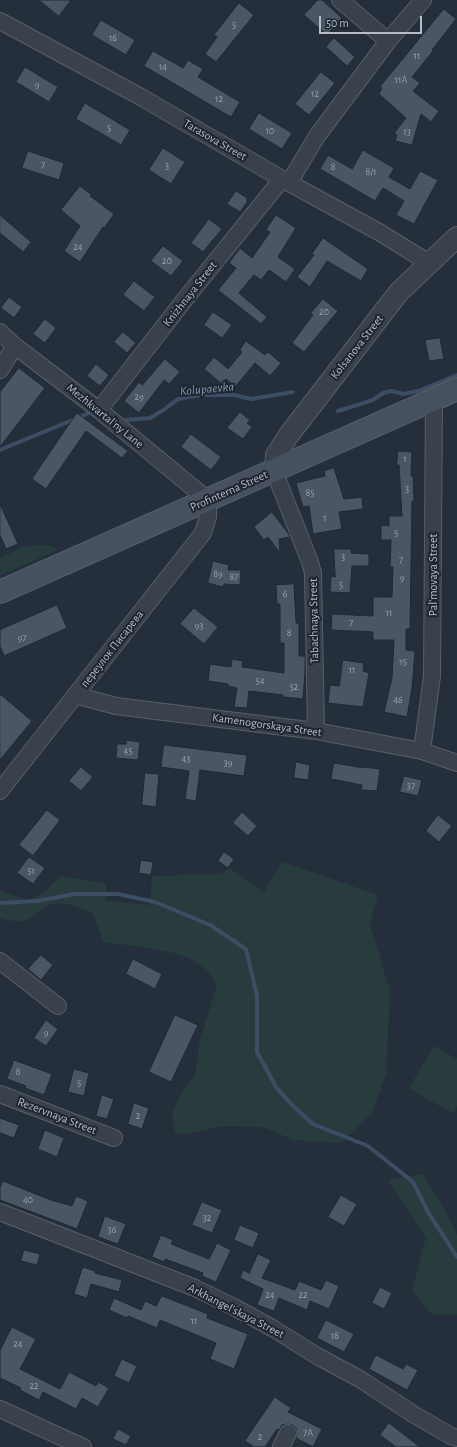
<!DOCTYPE html>
<meta charset="utf-8">
<style>
body{margin:0}
#map{position:relative;width:457px;height:1447px;overflow:hidden;background:#252f3c;font-family:"Alegreya Sans",sans-serif}
canvas{display:block}
.scale{position:absolute;left:319px;top:16px;width:103px;height:18px;box-sizing:border-box;border:2px solid #b5bcc7;border-top:0;padding-left:5px;font-size:12px;line-height:14px;white-space:nowrap;color:#b5bcc7;-webkit-text-stroke:3px #1e2631;paint-order:stroke}
</style>
<div id="map">
<canvas width="457" height="1447"></canvas>
<div class="scale">50 m</div>
</div>
<script>
const c = document.querySelector('canvas').getContext('2d');
c.lineJoin = 'round';
function paint(path, color) { c.fillStyle = color; c.fill(path, 'evenodd'); }
function stroke(path, color, width, dash) { c.strokeStyle = color; c.lineWidth = width; c.lineCap = dash ? 'butt' : 'round'; c.setLineDash(dash || []); c.stroke(path); }
function label(font, color, halo, rows, align = 'center') {
  c.font = font + ' "Alegreya Sans",sans-serif'; c.lineWidth = 4; c.setLineDash([]); c.textBaseline = 'middle'; c.strokeStyle = halo; c.fillStyle = color; for (const [text, x, y, turn = 0] of rows) {
    c.save(); c.translate(x, y); c.rotate((+turn || 0) * Math.PI / 180); c.textAlign = isNaN(turn) ? turn : align; if (halo) c.strokeText(text, 0, 0); c.fillText(text, 0, 0); c.restore();
  }
}
const green = new Path2D(`
 M45,545l8,2 4,3 -57,26v-18l26,-12z
 M282,862l96,33 -8,29 20,67 -4,83 -14,39 -31,30 -48,-3 -29,-13 -43,-1 -32,8 -14,-1 -3,-19 8,-19 15,-20 5,-35 17,-55c-5,-10 -13,-18 -23,-24 -23,-13 -65,-15 -91,-19l-10,-29c-13,-5 -27,-12 -42,-9 -9,2 -13,10 -21,14 -9,5 -20,3 -30,0v-27l28,9 16,-7 17,-17 45,8v17l44,4 2,-29 69,-2 8,-6 35,24z
 M434,1046l23,13v47l-4,8 -44,-26z
 M423,1174l20,33 14,28v80l-26,-1 -18,-23 5,-25 8,-28 -38,-58z`);
const stream = new Path2D(`
 M338,411l35,-11 10,-7 8,-2 12,3 15,-3 39,-16
 M126,420l24,-2 15,-9 13,-10 23,-4h33l17,4 42,-7
 M0,450l87,-36
 M0,903l37,-2 37,-7h44l37,8 55,23 36,24 11,47v56l19,35 15,17 22,20 55,22 45,36 15,30 29,45`);
const building = new Path2D(`
 M39,0h32l-12,16z
 M318,0h4l20,18 -15,17 -23,-20z
 M239,3l15,12 -38,47 -11,-8 12,-17 -3,-2z
 M444,9l12,10 -24,31 1,1 -21,26 8,6 -7,8 26,20 -8,11 -10,-8 -9,31 -17,-4 2,-6 -3,-2 12,-15 -27,-24 3,-6 -2,-1z
 M101,20l34,20 -9,15 -34,-20z
 M334,38l21,19 -8,9 -21,-19z
 M153,51l30,17 5,-8 15,9 -5,8 42,25 -9,15 -87,-51z
 M25,67l33,20 -9,15 -33,-20z
 M321,72l14,11 -26,32 -14,-11z
 M85,103l45,27 -9,15 -45,-26z
 M259,113l33,20 -10,16 -33,-20z
 M163,148l22,14 -14,22 -22,-14z
 M363,150l31,18 -5,9 21,12 10,-18 18,9 -24,44 -18,-9 8,-14 -21,-13 -8,13 -55,-32 8,-14 24,14z
 M28,151l36,12 -5,17 -37,-12z
 M80,186l12,9 -2,1 24,18 -10,14 -1,-1 -23,35 -16,-11 16,-25 -19,-16z
 M236,191l11,7v4l-7,10 -13,-8z
 M0,215l31,27 -8,10 -23,-19z
 M276,215l20,13 -18,29 17,12 -9,13 -17,-12 -8,10 -7,-5 -15,18 28,24 -6,7 -43,-34 18,-22 -7,-5 11,-15 12,10 18,-26 -4,-2z
 M209,219l13,10 -19,23 -12,-9z
 M323,238l45,31 -7,12 -34,-20 -17,26 -13,-10 17,-22 -2,-1z
 M163,246l20,15 -12,15 -20,-15z
 M134,281l21,16 -11,14 -21,-16z
 M9,297l13,10 -8,11 -13,-10z
 M323,299l15,12 -34,41 -12,-9 21,-28 -2,-2z
 M213,312l19,13 -10,13 -18,-13z
 M45,319l11,9 -11,15 -12,-9z
 M123,332l13,11 -9,10 -13,-11z
 M440,338l4,21 -15,2 -4,-21z
 M246,341l19,14 3,-3 13,11 -11,13 -15,-13 -20,24 -9,-8 -4,5 -18,-15 10,-12 14,12 14,-17 -2,-2z
 M165,359l15,13 -11,12 -5,-4 -25,33 -15,-12 15,-19 3,3z
 M96,364l13,11 -9,11 -13,-10z
 M19,368l26,20 -45,59v-55z
 M240,412l10,8 -3,3 5,4 -9,12 -16,-11z
 M77,413l51,38 -6,7 -36,-27 -40,58 -14,-10z
 M191,434l30,23 -10,13 -30,-23z
 M398,451l14,1 -1,24h2l1,25h-2l-2,128h-4v21l9,1 -3,37 -5,29 -23,-5 8,-34 2,-38h-21v-8l-42,-2 1,-16 41,2v-19h19l1,-30h-3l1,-27h-10v-15l8,1v-10h13l-3,-51h-2z
 M334,468l10,31 18,-2 1,12 -24,3 3,17 -29,5 -4,-28 -6,1 -7,-24 29,-7 -1,-5z
 M0,504l18,40 -12,5 -6,-14z
 M272,512l16,21 2,4 -11,2 1,14 -12,-16 -4,3 -10,-13z
 M334,549h17v4l18,1v12h-17l-2,27 -20,-1 1,-16 4,1z
 M213,561l16,4 -1,5h13l-1,15 -16,-1 -1,3 -15,-4z
 M294,584l2,39h3v33h6v16l-2,27 -20,-2v-2l-34,-4 -2,17 -13,-1 3,-19 -9,-2v-2l-20,-3 2,-17 21,3 1,-8 11,2 -1,6 42,6v-30h-4v-39h-3l-1,-19z
 M57,605l10,23 -63,28 -4,-10v-16z
 M194,608l24,19 -14,17 -24,-20z
 M343,660l21,3 -1,8 6,2 -6,34 -35,-4 2,-18 9,1z
 M0,694l32,27 -32,39z
 M126,740l14,2 -2,18 -22,-2 1,-14h9z
 M164,745l83,10 -3,21 -44,-6 -4,31 -11,-2 4,-28 -28,-4z
 M296,762l14,3 -2,15 -14,-2z
 M334,763l30,5v-1l16,2 -3,22 -16,-1 1,-5 -31,-6z
 M81,767l12,10 -12,14 -12,-10z
 M145,773l14,1 -3,33 -14,-2z
 M404,776l18,4 -4,16 -18,-4z
 M47,810l13,10 -27,36 -14,-11z
 M242,812l15,14 -9,10 -15,-13z
 M438,815l14,11 -13,16 -13,-11z
 M224,852l10,7 -6,9 -10,-7z
 M29,857l16,11 -12,16 -16,-11z
 M141,860l12,2 -2,13 -12,-2z
 M41,955l12,10 -12,15 -13,-11z
 M133,959l29,15 -7,15 -29,-15z
 M175,1015l23,10 -27,57 -22,-10z
 M46,1020l12,9 -12,17 -12,-8z
 M14,1060l38,14 -8,21 -19,-7 1,-2 -19,-7z
 M74,1069l15,4 -5,23 -16,-4z
 M102,1095l12,4 -7,20 -11,-3z
 M134,1103l15,5 -7,21 -14,-5z
 M0,1118l19,7 -5,13 -14,-5z
 M45,1130l19,8 -7,19 -19,-8z
 M3,1181l48,19 21,6 4,-10 12,5 -11,28 -77,-29v-12z
 M341,1195l16,9 -13,22 -16,-9z
 M202,1202l20,8 -10,23 -20,-8z
 M105,1216l21,8 -8,20 -20,-7z
 M240,1225l19,8 -6,15 -19,-8z
 M161,1235l12,5 -2,4 38,15 8,-16 14,7 -15,32 -14,-6 1,-3 -38,-14 -1,3 -12,-5z
 M24,1250l16,4 -3,11 -16,-4z
 M258,1254l13,6 -9,18 33,12 4,-9 22,9 5,-10 13,6 -10,23 -19,-8 -3,9 -28,-12 -5,13 -17,-6 6,-16 -23,-11 3,-8 6,3z
 M83,1267l12,4v2l27,7 -3,12 -28,-8 -4,14 -13,-4z
 M380,1287l12,6 -8,16 -12,-6z
 M162,1296l46,18 -1,4 41,16 -14,35 -24,-10 6,-16 -56,-23 -3,8 -29,-12 -1,2 -18,-8 5,-12 27,12 4,-9 11,5z
 M326,1320l28,14 -10,18 -27,-14z
 M12,1327l24,12 -16,30 40,20 9,-17 27,14 2,-4 11,6 -11,19 -16,-9 -6,11 -33,-17 -4,8 -19,-10 1,-2 -21,-10v-27z
 M376,1355l27,14 3,-5 12,6 -11,20 -38,-21z
 M122,1359l15,7 -8,17 -15,-7z
 M275,1397l16,11 -3,4 34,17 -9,18 -17,-9 1,-5 -1,-5 -3,-3 -5,-1 -6,1 -3,5 -2,-1 -12,18h-11l-9,-6z
 M389,1423l31,24h-24l-16,-12z
 M118,1429l13,7 -5,9 -13,-6z`);
const minor = new Path2D(`
 M340,0l48,41
 M0,21l141,76 141,82 97,53 50,31
 M289,183l28,-47 71,-95 35,-41
 M0,332l15,14 84,64 109,90v17l-5,16 -203,258
 M0,370l15,-24
 M99,410l83,-107 100,-124
 M275,470l3,11 32,81 3,11 3,158
 M75,695l41,11 200,25 106,20 35,12
 M422,751l10,-75 2,-277
 M0,961l58,45
 M0,1094l114,44
 M0,1212l195,76 39,19 40,22 43,27 43,23 53,35 38,22 6,2
 M0,1409l83,38
 M281,1447l7,-14`);
const tertiary = new Path2D(`
 M275,470l1,-15 12,-19 111,-144 58,-55`);
const secondary = new Path2D(`
 M0,592l457,-203`);
const numberNames = [
 ["5",234,25],
 ["16",113,38],
 ["11",417,56],
 ["14",163,67],
 ["11А",401,80],
 ["9",37,85],
 ["12",315,94],
 ["12",219,99],
 ["5",109,128],
 ["10",270,131],
 ["13",407,132],
 ["7",43,165],
 ["3",167,166],
 ["8",333,167],
 ["8/1",371,172],
 ["24",78,247],
 ["20",167,261],
 ["20",324,312],
 ["29",139,397],
 ["1",405,459],
 ["3",407,489],
 ["85",310,493],
 ["1",325,518],
 ["5",396,533],
 ["3",343,557],
 ["7",401,560],
 ["89",218,574],
 ["87",234,577],
 ["9",402,578],
 ["5",341,585],
 ["6",285,594],
 ["11",389,613],
 ["7",351,623],
 ["93",199,626],
 ["8",289,633],
 ["97",22,638],
 ["15",403,662],
 ["11",352,670],
 ["54",260,681],
 ["52",294,687],
 ["46",398,700],
 ["45",128,751],
 ["43",186,759],
 ["39",228,763],
 ["37",411,786],
 ["51",31,871],
 ["9",46,1033],
 ["8",18,1072],
 ["5",79,1083],
 ["2",138,1116],
 ["40",28,1200],
 ["32",207,1218],
 ["36",112,1230],
 ["24",270,1295],
 ["22",303,1295],
 ["11",194,1321],
 ["18",335,1336],
 ["24",18,1344],
 ["22",34,1386],
 ["7А",308,1433],
 ["2",260,1437]
];
const streetNames = [
 ["Tarasova Street",215,140,30],
 ["Knizhnaya Street",190,294,-52],
 ["Kolsanova Street",357,347,-52],
 ["Mezhkvartal'ny Lane",105,416,39],
 ["Profinterna Street",229,491,-24],
 ["Pal'movaya Street",433,575,-90],
 ["Tabachnaya Street",314,621,-91],
 ["переулок Писарева",112,649,-52],
 ["Kamenogorskaya Street",267,725,8],
 ["Rezervnaya Street",57,1116,21],
 ["Arkhangel'skaya Street",236,1311,27]
];
const waterNames = [
 ["Kolupaevka",207,389,-5]
];
paint(green, '#283c3e');
stroke(stream, '#3c4d64', 4);
paint(building, '#4b5664');
stroke(building, '#202833', 1);
stroke(minor, '#575f6a', 18);
stroke(tertiary, '#575f6a', 22);
stroke(secondary, '#575f6a', 24);
stroke(minor, '#39414c', 16);
stroke(tertiary, '#39414c', 20);
stroke(secondary, '#47505f', 22);
label('10px', '#9aa2ae', null, numberNames);
label('12px', '#b5bcc7', '#1e2631', streetNames);
label('italic 13px', '#7e93ad', '#1e2631', waterNames);
</script>
